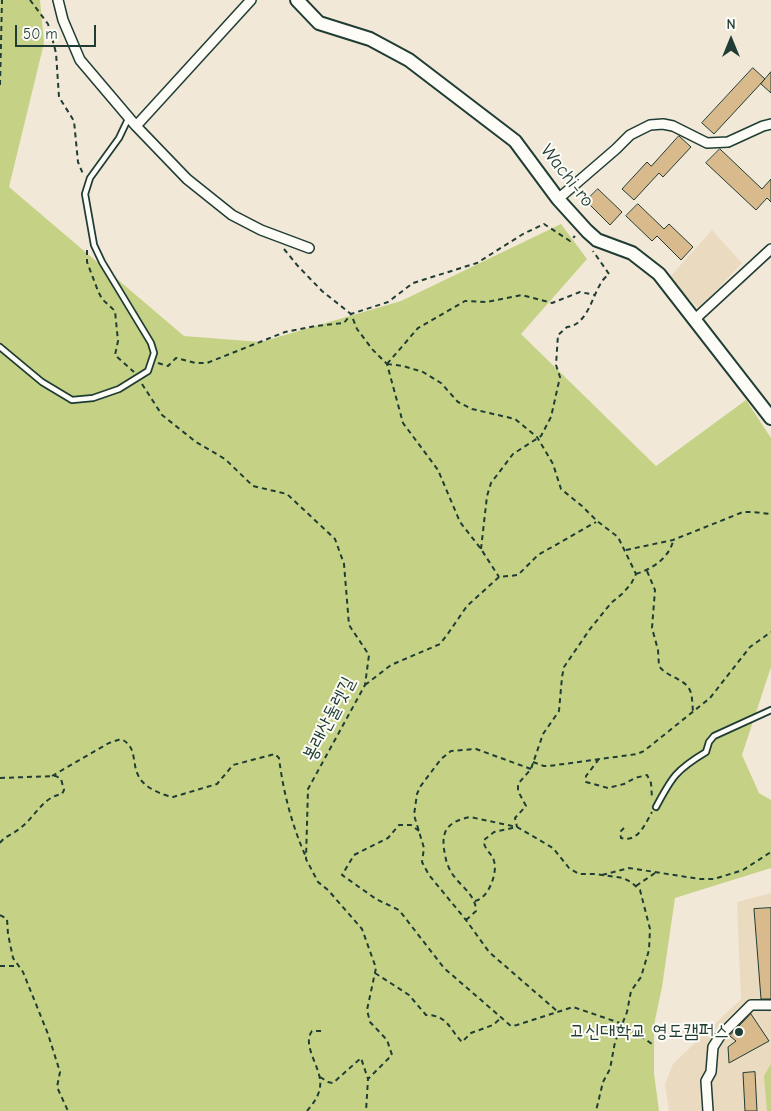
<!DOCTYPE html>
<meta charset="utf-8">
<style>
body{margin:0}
#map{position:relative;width:771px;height:1111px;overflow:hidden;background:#f2e8d7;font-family:"Comic Neue",sans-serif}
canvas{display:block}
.north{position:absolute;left:706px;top:15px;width:50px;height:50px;-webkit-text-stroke:4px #fdfcf7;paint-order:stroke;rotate:0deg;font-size:14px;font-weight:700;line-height:20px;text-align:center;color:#1f3d34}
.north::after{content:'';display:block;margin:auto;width:18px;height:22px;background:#1f3d34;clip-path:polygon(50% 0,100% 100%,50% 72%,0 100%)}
.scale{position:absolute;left:15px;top:25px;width:81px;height:22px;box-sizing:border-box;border:2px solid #1f3d34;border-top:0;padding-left:6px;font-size:15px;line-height:18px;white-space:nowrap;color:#1f3d34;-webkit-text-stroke:4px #fdfcf7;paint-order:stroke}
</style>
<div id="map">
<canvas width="771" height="1111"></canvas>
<div class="north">N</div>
<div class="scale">50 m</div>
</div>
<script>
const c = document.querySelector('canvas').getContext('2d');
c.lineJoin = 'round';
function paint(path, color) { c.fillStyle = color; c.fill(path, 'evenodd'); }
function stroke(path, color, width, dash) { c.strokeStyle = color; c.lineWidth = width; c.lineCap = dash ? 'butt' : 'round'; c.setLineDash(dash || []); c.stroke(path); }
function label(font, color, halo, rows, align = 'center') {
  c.font = font + ' "Comic Neue","Poor Story",sans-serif'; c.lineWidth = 4; c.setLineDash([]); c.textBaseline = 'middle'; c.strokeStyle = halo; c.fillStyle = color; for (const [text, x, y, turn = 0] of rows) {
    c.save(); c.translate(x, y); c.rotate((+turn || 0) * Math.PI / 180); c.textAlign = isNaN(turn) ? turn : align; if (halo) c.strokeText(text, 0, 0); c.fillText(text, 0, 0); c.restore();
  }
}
const built = new Path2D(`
 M712,230l30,33 -43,46 -30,-31z
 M771,893v218h-102l-4,-27 8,-20 68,-65 -4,-97z`);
const green = new Path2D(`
 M0,0h40l4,43 -35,144 175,149 77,6 140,-41 160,-77 26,35 -66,75 135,132 90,-66 25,38v229l-29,88 17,38 12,7v68l-96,30 -13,89 -8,38v48l5,38h-659z
 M771,1064v47h-4l-3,-35z`);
const building = new Path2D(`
 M753,68l12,11 -51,55 -12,-11z
 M771,72v21l-10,-9z
 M679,136l12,11 -28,30 -4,-4 -25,27 -12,-11 25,-27 4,4z
 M720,149l42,40 9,-10v23l-4,-4 -11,12 -50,-47z
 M598,189l24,23 -12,13 -24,-24z
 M638,204l26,25 5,-5 24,23 -12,13 -24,-24 -5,5 -26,-25z
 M771,908v91h-10l-7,-90z
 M751,1014l18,27 -40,22 -1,-16 8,-6 -6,-5z
 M755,1072l2,39h-12l-2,-38z`);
const path = new Path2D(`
 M30,0l18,24 3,10 5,19 3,44 15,24 4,41 5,12
 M0,85l2,-85
 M284,249l13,16 25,26 29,23 6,15 15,20 15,15 16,59 35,47 22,52 21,27 18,28
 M87,250v12l11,29 4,8 13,12 3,30 -3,14 19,17
 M158,363l10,3 8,-8 20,5h11l78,-31 30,-6 29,-3 7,-9 37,-12 25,-19 64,-20 46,-29 21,-10 26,17 5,-5
 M387,364l16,2 20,6 18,11 17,19 14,7 43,10 22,18 16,27 8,25 21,17 15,15 21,16 18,37 -5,10 -9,10 -11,9 -21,26 -26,38 -2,10 -3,34 -16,23 -12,35 -13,15v7l8,15 -11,12 2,9
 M387,364l31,-36 47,-27 22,1 35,-7 30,8 28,-11 15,3
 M142,384l20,31 34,27 29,17 28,27 34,8 48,45 9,25 5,61 20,30 -4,30 -57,104 -2,70 12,23 10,8 34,39 14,39 -9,42 3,12 17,18 5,15 -24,24 -2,32
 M481,549l6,-53 4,-13 22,-29 28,-18 10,-19 9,-40 -4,-12 2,-30 9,-8c20,-2 25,-30 34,-44 2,-4 6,-7 8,-9l-16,-23
 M626,550l47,-10 70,-28h10l18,2
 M647,571l8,19 -3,38 6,22 1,16c7,10 22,12 29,21 5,6 4,17 5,24
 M636,574c16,-5 33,-16 37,-33
 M365,685l26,-20 49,-21 7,-9 20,-29 32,-29 19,-2 20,-20 58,-33
 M599,759l-13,17v6l22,6 16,-4 11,-6 12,-3 4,8 1,15
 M533,762l11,4h5l88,-12 7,-3 66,-53 40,-51 21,-15
 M531,769l-55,-20 -25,2 -10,8 -21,28 -3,7 -3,21 10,33 -2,14 7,13 37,45 23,32 68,59
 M52,776l57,-33 12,-4c17,8 10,24 18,38 6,11 23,18 34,20l44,-13 16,-19 42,-11 4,4c4,33 13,68 27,99
 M0,778l56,-2 5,3 3,11 -2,4c-20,3 -27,24 -43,35 -6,5 -14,7 -19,14
 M624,828l-4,4 1,6c17,5 24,-14 31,-26
 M419,831l-8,-6h-12l-11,13 -34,17 -12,20 34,24 23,11 45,58 67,58 6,-1 56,-18 50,17 32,22
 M602,875l27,-7 71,11h14l29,-9 28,-18
 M636,886l19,-13
 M475,901c13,-2 23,-28 19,-40 -2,-8 -11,-12 -10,-21l10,-8 23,-5
 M0,915l7,4 1,15 5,24 10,14 25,62 12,38 -3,15 11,24
 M466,920l10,-9c0,-18 -20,-27 -27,-43 -3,-6 -4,-13 -5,-19 -3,-21 7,-28 26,-32l47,10 36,21 16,20 10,6h16l28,4 8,4 9,8 10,39 -1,21 -8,27 -10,14 -4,21 -12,30 -5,27 -7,13 -7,29
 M0,966h18
 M375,973l34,22 17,20c22,0 23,14 36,27l9,-9 22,-8 9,-8
 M320,1077l8,5 5,1 28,-25 7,21
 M307,1111c6,-7 12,-15 13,-24 3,-18 -19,-41 -8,-56h11`);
const lane = new Path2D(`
 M0,347l42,35 30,18 21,-2 26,-9 29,-18 6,-18 -3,-10 -49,-81 -8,-17 -9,-51 5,-16 29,-40 10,-21
 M656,807c16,-30 20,-37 50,-55l3,-10 5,-6 57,-26`);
const street = new Path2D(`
 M58,0l5,20 17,40 56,66 51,53 45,36 29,15 48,18
 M136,126l115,-126
 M558,199l58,-50 14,-14 20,-10 13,-1 10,2 34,17 21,-1 35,-16 8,-2
 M694,320l77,-71
 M708,1111l-2,-30 5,-9 2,-25 7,-11 31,-31h20`);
const secondary = new Path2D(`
 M297,0l22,23 51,16 39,21 106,81 43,58 29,32 10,9 35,13 27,21 112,144`);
const markers = [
 [739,1032,5,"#1f3d34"]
];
const streetNames = [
 ["Wachi-ro",567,176,52],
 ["봉래산둘렛길",329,719,-63]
];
const poiNames = [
 ["고신대학교 영도캠퍼스",729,1032]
];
paint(built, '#eadac0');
paint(green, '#c5d286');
paint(building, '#d8ba8c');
stroke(building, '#1f3d34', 1);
stroke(lane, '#1f3d34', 8);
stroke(street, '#1f3d34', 12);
stroke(secondary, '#1f3d34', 16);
stroke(path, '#1f3d34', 2, [5, 4]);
stroke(lane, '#fdfcf7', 4.5);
stroke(street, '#fdfcf7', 9);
stroke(secondary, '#fdfcf7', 12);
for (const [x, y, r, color] of markers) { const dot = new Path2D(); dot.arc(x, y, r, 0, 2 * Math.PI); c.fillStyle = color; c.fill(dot); stroke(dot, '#fdfcf7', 2); }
label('19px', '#1f3d34', '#fdfcf7', streetNames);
label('19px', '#1f3d34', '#fdfcf7', poiNames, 'right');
</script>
